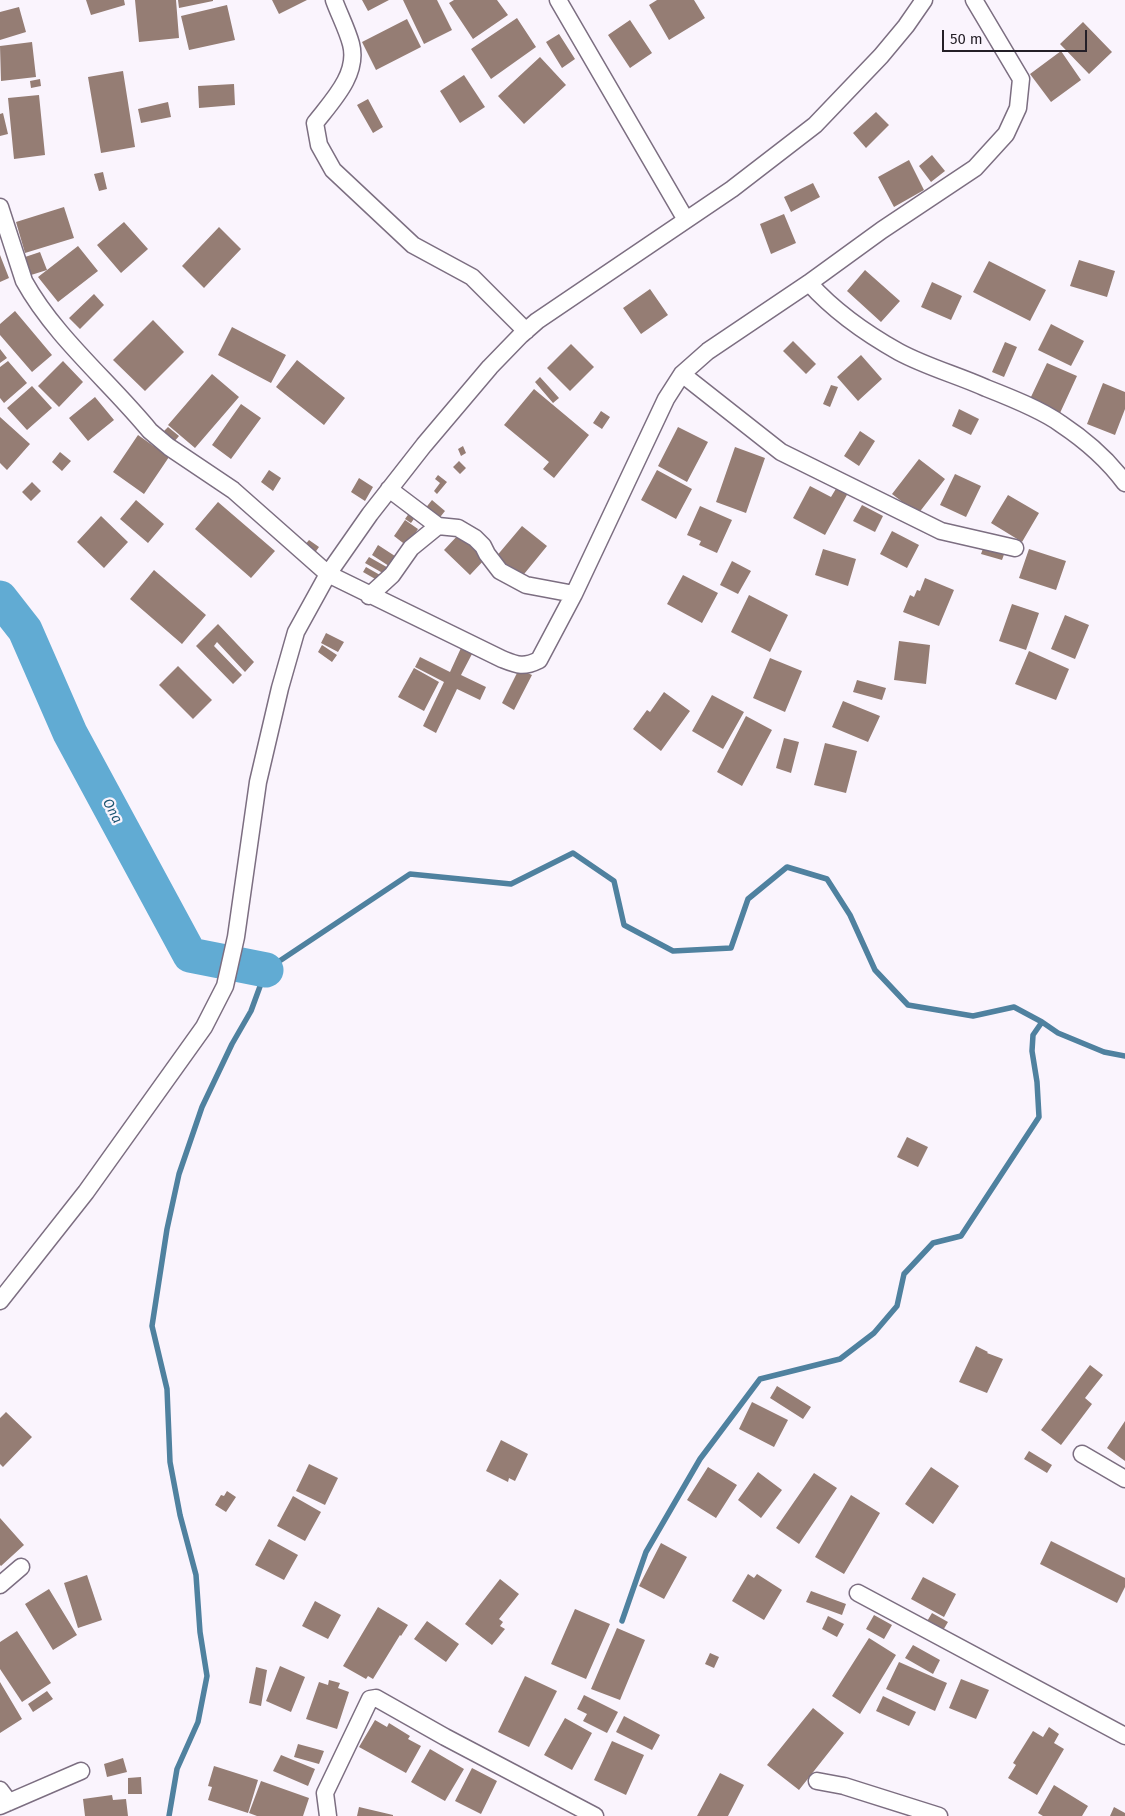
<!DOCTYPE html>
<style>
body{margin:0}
#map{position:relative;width:1125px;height:1816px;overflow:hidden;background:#faf4fd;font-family:"Fira Sans",sans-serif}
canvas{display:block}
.scale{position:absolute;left:942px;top:30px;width:145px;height:22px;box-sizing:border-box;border:2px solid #241f27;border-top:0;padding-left:6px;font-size:15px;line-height:18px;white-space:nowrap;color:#241f27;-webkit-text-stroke:4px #faf4fd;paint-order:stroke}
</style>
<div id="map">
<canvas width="1125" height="1816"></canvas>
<div class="scale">50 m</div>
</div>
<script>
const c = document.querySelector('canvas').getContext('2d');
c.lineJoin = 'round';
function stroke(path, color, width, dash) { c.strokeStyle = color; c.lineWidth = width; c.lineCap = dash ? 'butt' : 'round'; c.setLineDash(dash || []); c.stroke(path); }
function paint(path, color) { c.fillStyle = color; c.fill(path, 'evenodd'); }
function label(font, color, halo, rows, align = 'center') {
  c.font = font + ' "Fira Sans",sans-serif'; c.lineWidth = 4.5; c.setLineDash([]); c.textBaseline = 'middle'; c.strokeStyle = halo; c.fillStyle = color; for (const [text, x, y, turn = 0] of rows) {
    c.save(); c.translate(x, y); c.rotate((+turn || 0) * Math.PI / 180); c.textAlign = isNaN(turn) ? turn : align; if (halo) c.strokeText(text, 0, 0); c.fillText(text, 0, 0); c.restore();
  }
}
const stream = new Path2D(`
 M622,1621l24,-69 54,-93 60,-80 80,-20 34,-26 23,-27 7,-32 29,-31 28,-7 78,-119 -2,-35 -5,-31 1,-16 9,-13
 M169,1816l8,-47 21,-47 9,-46 -7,-44 -4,-57 -16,-60 -10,-53 -3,-73 -15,-63 15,-97 12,-55 23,-67 30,-63 19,-33 15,-41 144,-96 101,10 62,-31 41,28 10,44 49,26 58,-3 17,-49 39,-32 40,12 23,36 25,55 33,35 65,11 41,-9 28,15 16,11 46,19 21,4`);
const river = new Path2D(`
 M0,598l25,32 45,103 120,222 76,15`);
const building = new Path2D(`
 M86,0h38l1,5 -34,10z
 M135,0h41l3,38 -40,4z
 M178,0h35v1l-34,7z
 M272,0h35l-28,14z
 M362,0h27l-21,11z
 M403,0h34l15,30 -28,14z
 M454,0h43l11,15 -35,24 -24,-36z
 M657,0h37l11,18 -36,22 -20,-35z
 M227,5l8,35 -46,10 -8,-34z
 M19,7l7,25 -26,8v-28z
 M517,18l19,29 -45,32 -20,-30z
 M407,19l14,28 -45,23 -14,-28z
 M630,20l22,33 -22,15 -22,-33z
 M1083,22l29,30 -23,22 -29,-30z
 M559,34l16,25 -13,9 -16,-26z
 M32,42l4,35 -35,4 -1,-35z
 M1061,51l20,29 -30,22 -21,-28z
 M540,57l26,28 -42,39 -26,-28z
 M123,71l12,76 -34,6 -13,-76z
 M464,75l21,32 -25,16 -20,-32z
 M40,79l1,7 -10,2 -1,-7z
 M234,84l1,21 -36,3 -1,-22z
 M39,95l6,60 -31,4 -6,-61z
 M368,99l15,28 -10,6 -16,-28z
 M168,102l3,15 -30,6 -3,-14z
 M876,112l13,13 -23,23 -13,-15z
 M3,113l5,21 -8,2v-22z
 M932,155l13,16 -14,11 -12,-16z
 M909,160l15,30 -30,17 -16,-30z
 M103,172l4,17 -8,2 -5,-17z
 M813,183l7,14 -29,15 -7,-15z
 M64,207l10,31 -49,15 -9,-31z
 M784,214l12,29 -25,11 -11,-30z
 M124,222l24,27 -27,24 -24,-28z
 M219,227l22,22 -37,39 -22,-22z
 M78,246l20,25 -40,31 -20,-25z
 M40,252l7,18 -16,5 -6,-18z
 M0,255l9,23 -9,4z
 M1079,260l36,11 -8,26 -37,-11z
 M989,261l57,29 -16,31 -57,-29z
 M865,270l35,31 -19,21 -34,-31z
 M932,282l30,14 -11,24 -30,-13z
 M650,289l18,26 -27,19 -18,-26z
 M94,294l10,11 -24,24 -11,-11z
 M15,311l37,44 -20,17 -32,-37v-11z
 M153,320l31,32 -39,39 -32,-31z
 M1051,324l33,17 -13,25 -33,-16z
 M232,327l54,28 -15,28 -53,-28z
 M793,341l23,23 -10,10 -23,-23z
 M1005,342l12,5 -13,30 -12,-5z
 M571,344l23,23 -24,24 -23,-23z
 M0,349l7,9 -7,5z
 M861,355l21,24 -24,22 -21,-24z
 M297,360l48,38 -21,27 -48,-38z
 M8,361l19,22 -23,20 -4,-5v-31z
 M63,361l20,21 -24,25 -21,-21z
 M1047,363l30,13 -17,37 -30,-14z
 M212,374l27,23 -44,51 -27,-23z
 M540,377l19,21 -6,5 -18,-21z
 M1103,383l22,9v17l-10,26 -28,-11z
 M831,385l7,2 -8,20 -7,-3z
 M32,386l20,22 -25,22 -20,-22z
 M534,389l55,46 -35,43 -11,-9 6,-7 -45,-37z
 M95,397l19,23 -26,21 -19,-23z
 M241,404l20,14 -30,41 -19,-14z
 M959,409l20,10 -8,16 -19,-9z
 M601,411l9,6 -8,12 -9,-6z
 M0,417l30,27 -23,26 -7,-7z
 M168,427l11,9 -6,7 -11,-10z
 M678,427l30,15 -21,40 -29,-16z
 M860,431l15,10 -16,25 -15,-10z
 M138,435l31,22 -25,37 -31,-22z
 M463,446l3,7 -5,3 -3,-7z
 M735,447l30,11 -19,55 -30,-11z
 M60,452l11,9 -9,10 -10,-9z
 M919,459l26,20 -27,35 -26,-20z
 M459,461l7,7 -6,6 -7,-7z
 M269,470l12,8 -8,13 -12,-9z
 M657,470l35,19 -16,30 -35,-19z
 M955,474l26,12 -15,31 -26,-12z
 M438,475l9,7 -10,12 -3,-3 6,-8 -5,-4z
 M359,478l14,9 -8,14 -14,-9z
 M32,482l9,9 -10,10 -9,-9z
 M810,486l21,11 6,-10 11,6 -23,42 -32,-17z
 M1008,495l31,18 -17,29 -31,-19z
 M136,500l28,24 -16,19 -28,-24z
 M432,500l13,11 -8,10 -13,-11z
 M218,502l57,49 -24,27 -56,-49z
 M862,505l21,11 -8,16 -22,-11z
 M700,506l32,14 -15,33 -18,-8 2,-4 -14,-6z
 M410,512l6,4 -5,7 -6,-4z
 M101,516l27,26 -24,26 -27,-26z
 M405,520l13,9 -11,17 -13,-10z
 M522,526l25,20 -27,33 -25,-21z
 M892,531l27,14 -12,23 -27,-14z
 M460,533l26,25 -16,17 -26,-25z
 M309,540l10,7 -5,7 -10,-8z
 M985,543l21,6 -4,11 -21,-6z
 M378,545l20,13 -6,10 -20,-13z
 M823,549l33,10 -8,27 -33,-11z
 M1029,549l37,12 -10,29 -37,-12z
 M369,557l23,13 -4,6 -23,-13z
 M732,561l19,10 -13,23 -18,-9z
 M366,567l14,8 -3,5 -14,-8z
 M154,570l52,45 -24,29 -52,-45z
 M683,575l35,18 -16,30 -35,-19z
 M925,578l29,12 -15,36 -36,-14 7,-17 4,2 3,-7 3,1z
 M749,595l39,20 -18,37 -39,-20z
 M1012,604l27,9 -13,37 -27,-9z
 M1065,615l24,10 -14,34 -24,-10z
 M218,624l36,38 -9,10 -28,-30 -3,4 28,29 -9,9 -37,-38z
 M326,633l18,9 -6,10 -17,-9z
 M899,641l31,4 -4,39 -32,-4z
 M322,645l15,10 -5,7 -14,-10z
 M461,648l11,6 -11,21 25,12 -6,13 -23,-11 -21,44 -13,-7 21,-44 -29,-15 5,-10 30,15z
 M1029,651l40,18 -13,31 -41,-16z
 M770,658l32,13 -17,41 -32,-14z
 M178,666l34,34 -19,19 -34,-34z
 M414,668l25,14 -15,29 -26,-14z
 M519,669l13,6 -18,35 -12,-7z
 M857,680l29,8 -4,12 -29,-8z
 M664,692l26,19 -29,40 -28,-22 14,-19 3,2z
 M712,695l32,17 -21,37 -31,-18z
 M843,701l37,15 -12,26 -36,-15z
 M746,716l26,14 -30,56 -25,-14z
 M784,738l15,4 -8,31 -15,-5z
 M825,743l32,8 -11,42 -32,-8z
 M907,1137l21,10 -10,20 -21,-10z
 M976,1346l12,6 -1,1 16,6 -16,34 -28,-11z
 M1090,1365l13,10 -18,23 7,6 -31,41 -20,-15z
 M777,1386l34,21 -8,12 -33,-21z
 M752,1402l36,18 -14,27 -35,-18z
 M6,1412l26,25 -29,30 -3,-3v-46z
 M1125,1421v40l-18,-13z
 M501,1440l27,14 -13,27 -6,-3 -1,4 -22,-11z
 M1029,1451l23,14 -5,8 -23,-14z
 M309,1464l29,14 -13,27 -29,-14z
 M708,1467l29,18 -21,33 -29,-18z
 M931,1467l28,19 -26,38 -28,-20z
 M758,1472l24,18 -21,28 -23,-18z
 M814,1473l23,15 -38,56 -23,-16z
 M227,1491l9,6 -10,15 -11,-7 6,-10 3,1z
 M851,1495l29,18 -36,61 -29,-17z
 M293,1496l28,16 -16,29 -28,-15z
 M0,1518l24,27 -23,21 -1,-1z
 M269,1539l29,16 -14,25 -29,-15z
 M1051,1541l74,37v9l-8,16 -77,-39z
 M661,1543l26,14 -23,42 -25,-13z
 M748,1574l6,4 3,-4 25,16 -18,30 -32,-19z
 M87,1575l15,45 -24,8 -14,-45z
 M923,1577l33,17 -12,23 -33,-18z
 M500,1579l19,15 -20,25 4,3 -3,4 5,3 -13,16 -27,-21z
 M49,1589l28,46 -24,15 -28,-46z
 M811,1591l35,13 -4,11 -36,-13z
 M315,1601l26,14 -13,24 -26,-13z
 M378,1607l30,18 -7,11 -1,-1 -27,44 -5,-3 -2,3 -23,-13z
 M575,1609l35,15 -24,55 -35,-15z
 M932,1613l16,9 -6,10 -16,-9z
 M874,1615l18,10 -8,14 -18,-10z
 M828,1616l16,8 -7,13 -15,-8z
 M427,1621l32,23 -13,18 -32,-23z
 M617,1628l28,12 -25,60 -29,-11z
 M17,1631l34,52 -29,19 -22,-33v-27z
 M869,1638l27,17 -36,59 -28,-18z
 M913,1645l27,15 -7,14 -28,-16z
 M710,1653l9,4 -5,11 -9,-4z
 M899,1662l48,21 -12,28 -49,-22z
 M280,1666l25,11 -14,35 -25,-11z
 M256,1667l11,3 -6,36 -12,-3z
 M525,1676l32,15 -28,56 -31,-15z
 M961,1679l28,11 -13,29 -27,-11z
 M329,1680l11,3 -2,5 11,4 -12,37 -31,-10 13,-37 9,3z
 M0,1682l22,37 -22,14z
 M47,1691l6,8 -20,13 -5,-8z
 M584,1695l34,17 -11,21 -24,-12 4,-7 -10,-5z
 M883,1696l33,16 -7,14 -33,-15z
 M813,1708l31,25 -45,57 -32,-25z
 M624,1716l36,19 -8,15 -36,-18z
 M565,1718l27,15 -20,37 -28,-15z
 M375,1720l12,7 2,-4 21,13 -2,3 13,7 -15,27 -47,-26z
 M1049,1727l10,7 -5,9 10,6 -27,46 -29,-17 8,-13 -3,-2 20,-32 10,6z
 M612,1741l32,14 -18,40 -32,-15z
 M298,1744l26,7 -5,13 -25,-7z
 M430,1749l34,20 -19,32 -34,-19z
 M281,1755l34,14 -7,17 -35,-15z
 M123,1758l4,14 -20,5 -3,-13z
 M214,1766l44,14 -10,33 -40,-13 4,-13 -4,-1z
 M472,1768l25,13 -16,33 -26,-13z
 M720,1773l24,12 -16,31h-31z
 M141,1777l1,17h-14v-16z
 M261,1781l48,17 -6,18h-46l-8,-3z
 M1054,1785l34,21 -6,10h-39l-5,-3z
 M112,1795l1,5 13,-1 2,17h-43l-2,-17z
 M359,1807l34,8v1h-36z
 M1114,1807l11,6v3h-15z`);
const minor = new Path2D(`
 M334,0c5,14 13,29 17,44 8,30 -19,57 -36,79l4,22 14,25 80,75 59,32 54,54
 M558,0l128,220
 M0,207l24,74c31,56 85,100 126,150l19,16 64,43 95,84 174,85c15,6 21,9 37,1l35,-66 92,-195 16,-25 26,-23 101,-68 73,-53 93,-62 31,-34 12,-26 3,-29 -47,-79
 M809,283c26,29 56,50 90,69 28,15 58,23 87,36 23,9 56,22 75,36 24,16 47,36 64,59
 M682,374l99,78 160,79 74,17
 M389,489l49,37 20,2 17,10 8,8 4,8 13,17 26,14 48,9
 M369,596l23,-21 19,-27 27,-22
 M0,1301l86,-109 118,-165 21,-41 11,-49 22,-155 22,-94 16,-56 32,-58 42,-60 54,-69 66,-78 31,-32 16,-14 195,-132 83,-64 66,-69 25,-30 18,-26
 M1082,1454l43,25
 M0,1585l21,-18
 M858,1593l267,143
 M817,1781l27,5 95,30
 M0,1790l9,12
 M0,1806l81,-35
 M328,1816l-3,-23 45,-94 6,-1 69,39 150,79`);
const waterNames = [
 ["Ona",112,811,62]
];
stroke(stream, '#4f819f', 5.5);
stroke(river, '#61abd3', 35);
paint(building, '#957d74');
stroke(minor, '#7c6e81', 19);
stroke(minor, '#fff', 16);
label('italic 14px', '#1d5572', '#faf4fd', waterNames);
</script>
